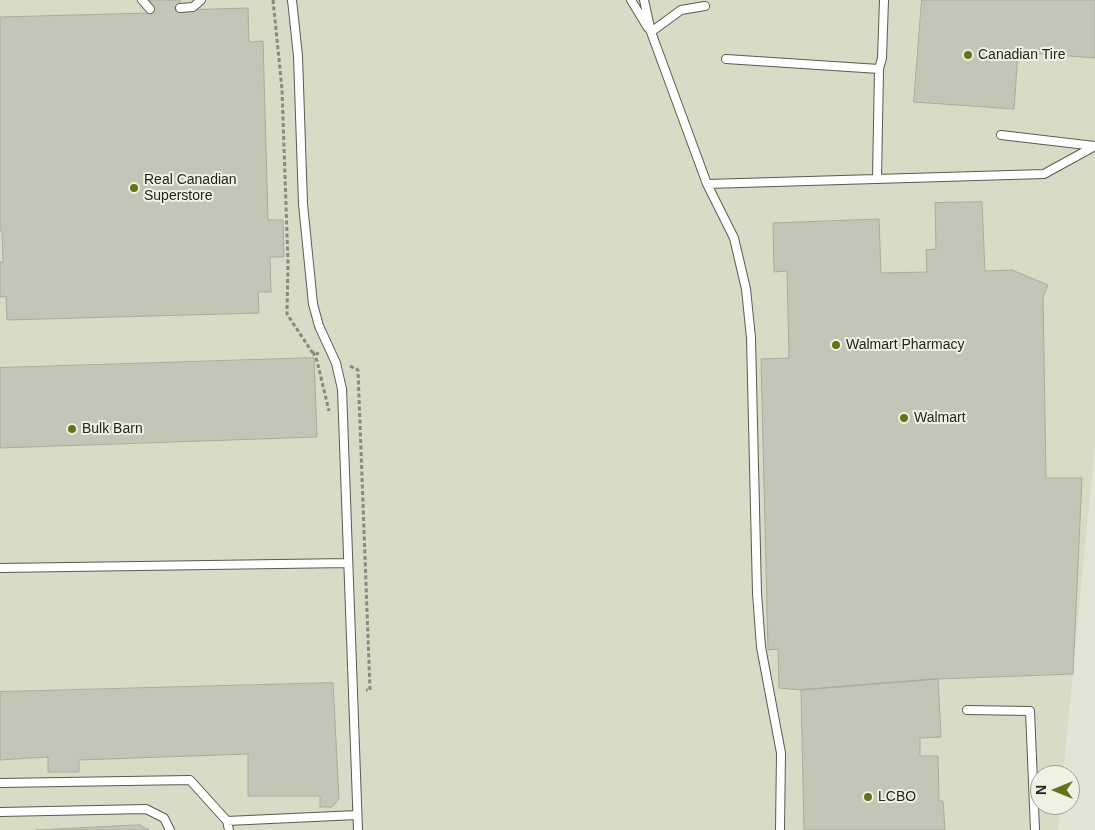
<!DOCTYPE html>
<style>
body{margin:0}
#map{position:relative;width:1095px;height:830px;overflow:hidden;background:#e2e5d6;font-family:Arial,sans-serif}
canvas{display:block}
.north{position:absolute;left:1030px;top:765px;width:50px;height:50px;box-sizing:border-box;background:#eff2e3;border:1px solid #9d9f94;border-radius:50%;rotate:270deg;font-size:14px;font-weight:700;line-height:20px;text-align:center;color:#22231e}
.north::after{content:'';display:block;margin:auto;width:18px;height:22px;background:#65711b;clip-path:polygon(50% 0,100% 100%,50% 72%,0 100%)}
</style>
<div id="map">
<canvas width="1095" height="830"></canvas>
<div class="north">N</div>
</div>
<script>
const c = document.querySelector('canvas').getContext('2d');
c.lineJoin = 'round';
function paint(path, color) { c.fillStyle = color; c.fill(path, 'evenodd'); }
function stroke(path, color, width, dash) { c.strokeStyle = color; c.lineWidth = width; c.lineCap = dash ? 'butt' : 'round'; c.setLineDash(dash || []); c.stroke(path); }
function label(font, color, halo, rows, align = 'center') {
  c.font = font + ' Arial,sans-serif'; c.lineWidth = 4; c.setLineDash([]); c.textBaseline = 'middle'; c.strokeStyle = halo; c.fillStyle = color; for (const [text, x, y, turn = 0] of rows) {
    c.save(); c.translate(x, y); c.rotate((+turn || 0) * Math.PI / 180); c.textAlign = isNaN(turn) ? turn : align; if (halo) c.strokeText(text, 0, 0); c.fillText(text, 0, 0); c.restore();
  }
}
const built = new Path2D(`
 M0,0h1095v444l-32,331h-23v30h20l-2,25h-1058z`);
const building = new Path2D(`
 M149,0h31v10l68,-2 1,34 14,-1 5,179h15l1,37h-14l1,35h-13l1,21 -252,7 -1,-24 -6,1v-35h3l-1,-31h-2v-214l150,-4z
 M922,0h173v58l-77,-6 -4,57 -100,-7z
 M982,202l3,69 27,-1 36,15 -5,12 3,181h36l-9,196 -135,5 -137,11 -22,-2 -1,-39 -10,1 -7,-291 28,-1 -2,-87 -13,1 -1,-49 106,-4 2,54 46,-1 -1,-22 10,-1 -1,-46z
 M314,358l3,79 -317,11v-80z
 M938,679l3,58 -21,1v18h18l1,45h4l2,29h-141l-3,-140z
 M333,683l6,116 -7,8h-12v-11h-72v-42l-169,6v12h-31v-15l-48,3v-68z
 M140,825l9,5h-113z`);
const path = new Path2D(`
 M273,0l9,89 6,174 -1,51 25,38 7,2
 M313,352l4,9 12,50
 M350,366l8,4 12,320h-4`);
const lane = new Path2D(`
 M142,0l8,9
 M292,0l6,56 5,148 10,100 6,22 17,37 6,26 16,441
 M631,0l17,28
 M644,0l7,32 56,152 337,-10 51,-28
 M180,8l13,-1 8,-7
 M651,32l30,-22 24,-4
 M726,59l153,10
 M1001,135l94,11
 M877,179l2,-110 3,-11 2,-58
 M707,184l27,54 12,51 5,49 6,255 4,54 20,106 -1,77
 M0,568l348,-5
 M967,710l63,1 5,119
 M0,783l190,-3 37,41 2,9
 M0,812l146,-3 18,9 6,12
 M227,821l130,-6`);
const markers = [
 [968,55,5,"#65711b"],
 [134,188,5,"#65711b"],
 [836,345,5,"#65711b"],
 [904,418,5,"#65711b"],
 [72,429,5,"#65711b"],
 [868,797,5,"#65711b"]
];
const poiNames = [
 ["Canadian Tire",978,55],
 ["Real Canadian",144,180],
 ["Superstore",144,196],
 ["Walmart Pharmacy",846,345],
 ["Walmart",914,418],
 ["Bulk Barn",82,429],
 ["LCBO",878,797]
];
paint(built, '#d7dcc6');
paint(building, '#c3c6b7');
stroke(building, '#a9ac9d', 1);
stroke(lane, '#595c4e', 10);
stroke(path, '#888a80', 3, [4, 2.5]);
stroke(lane, '#fff', 8);
for (const [x, y, r, color] of markers) { const dot = new Path2D(); dot.arc(x, y, r, 0, 2 * Math.PI); c.fillStyle = color; c.fill(dot); stroke(dot, '#eff2e3', 2); }
label('14px', '#22231e', '#eff2e3', poiNames, 'left');
</script>
